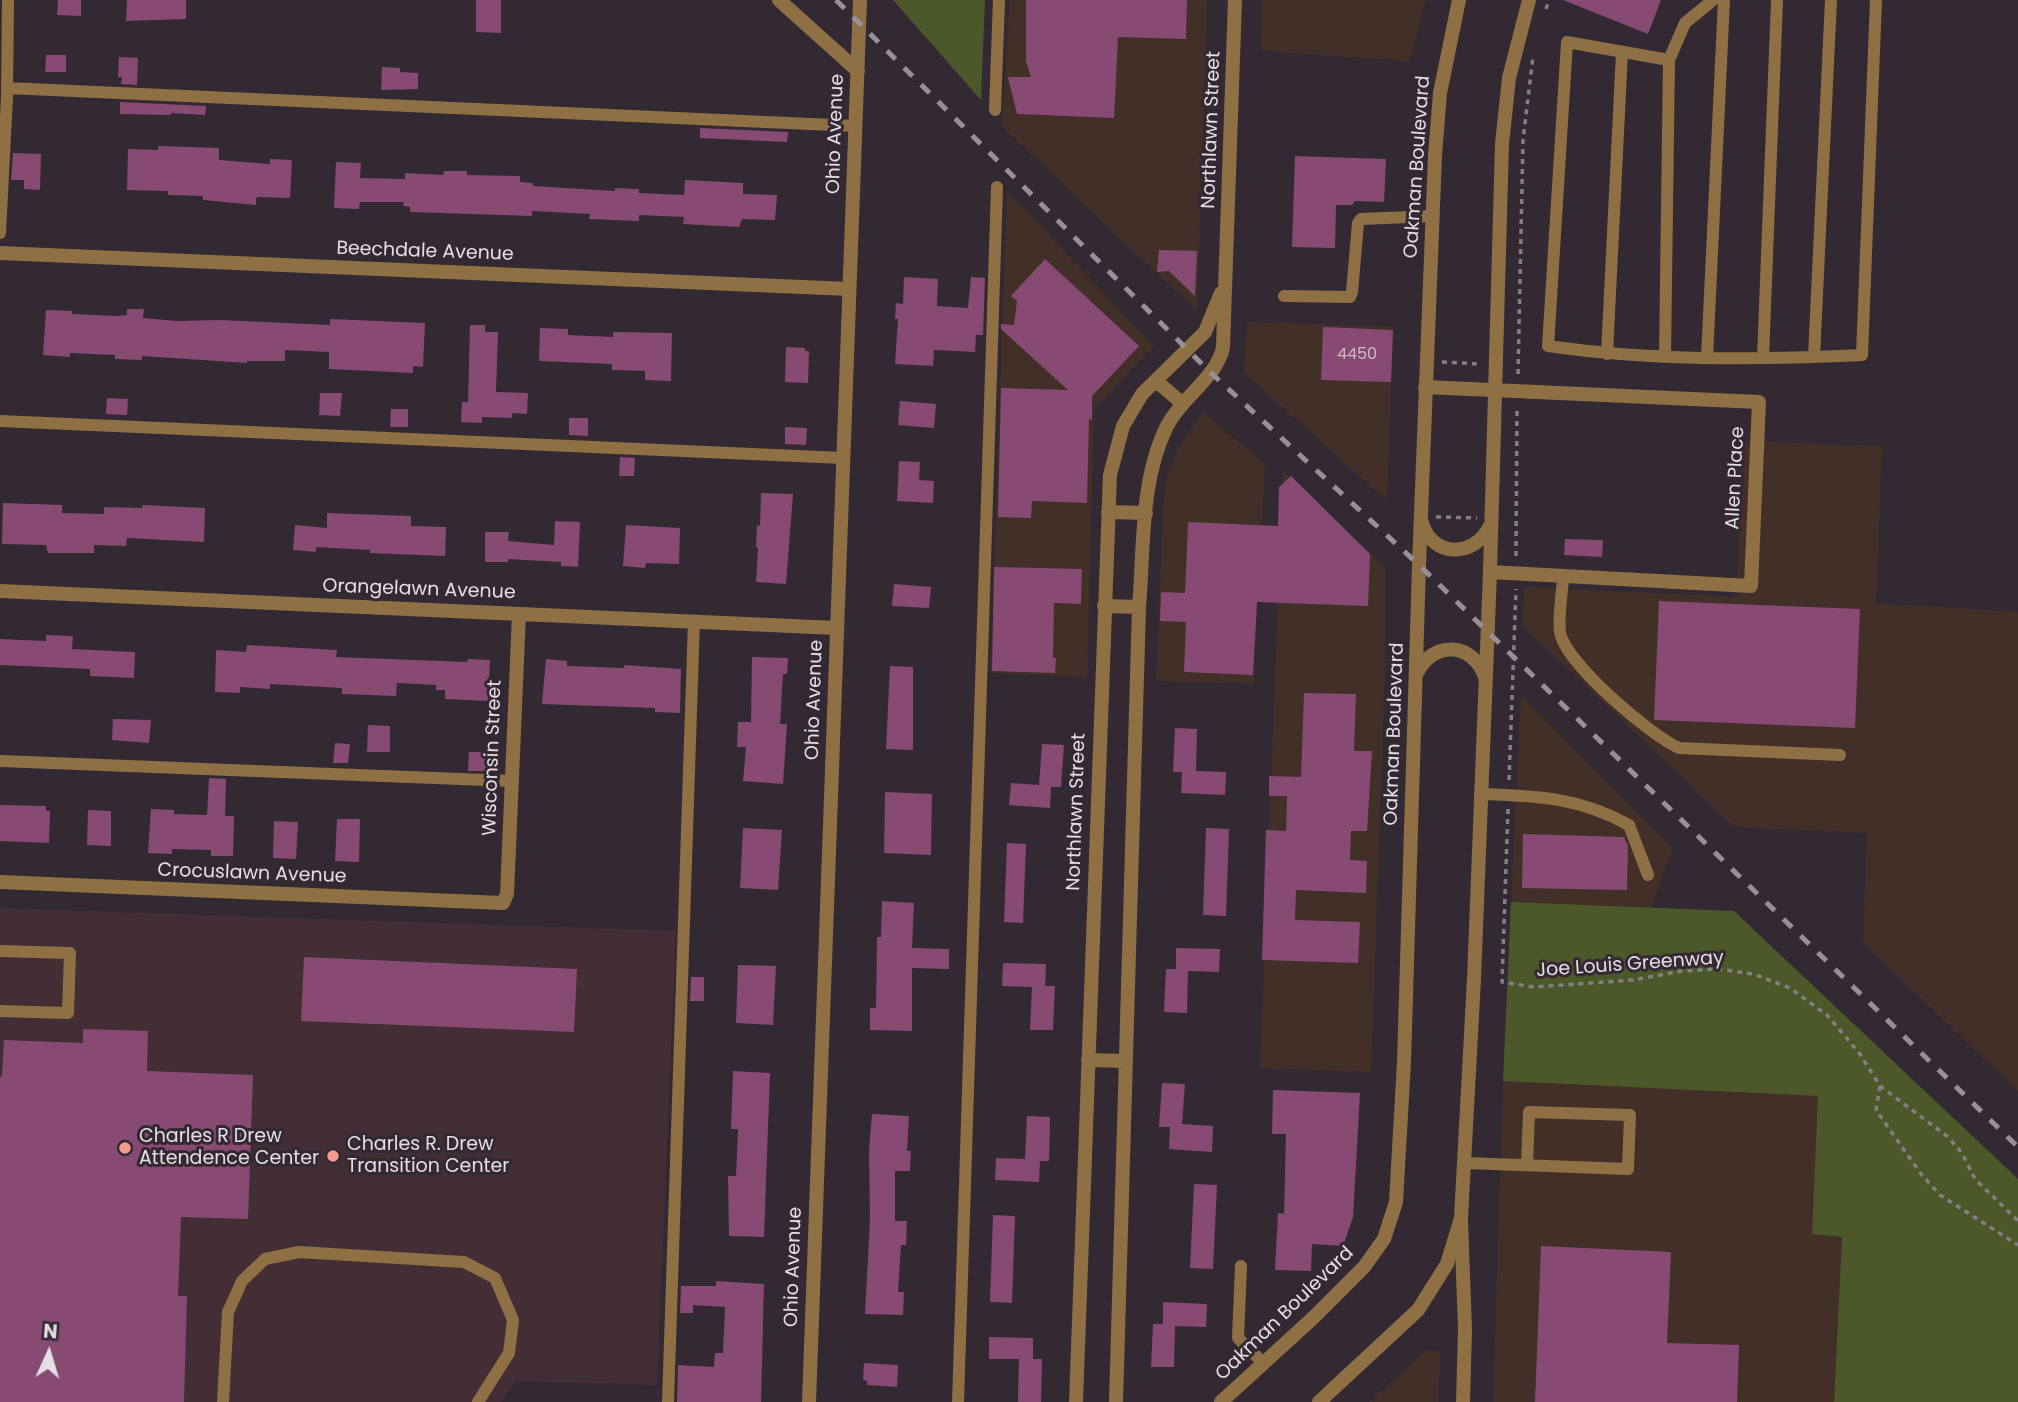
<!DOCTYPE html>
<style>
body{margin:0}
#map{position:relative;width:2018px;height:1402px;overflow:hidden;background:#332932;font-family:Poppins,sans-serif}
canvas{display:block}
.north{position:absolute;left:14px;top:1318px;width:70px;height:70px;-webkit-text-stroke:5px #332932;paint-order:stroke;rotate:4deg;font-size:19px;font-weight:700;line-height:28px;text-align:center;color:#e5dee4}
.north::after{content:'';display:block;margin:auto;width:24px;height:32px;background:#e5dee4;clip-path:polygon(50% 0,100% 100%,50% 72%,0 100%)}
</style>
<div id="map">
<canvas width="2018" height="1402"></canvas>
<div class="north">N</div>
</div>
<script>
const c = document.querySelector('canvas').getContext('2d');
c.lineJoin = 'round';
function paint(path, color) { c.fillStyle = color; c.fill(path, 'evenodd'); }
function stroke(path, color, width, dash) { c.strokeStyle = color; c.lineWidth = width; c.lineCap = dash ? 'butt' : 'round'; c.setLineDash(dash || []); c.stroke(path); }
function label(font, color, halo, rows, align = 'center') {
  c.font = font + ' Poppins,sans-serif'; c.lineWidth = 6; c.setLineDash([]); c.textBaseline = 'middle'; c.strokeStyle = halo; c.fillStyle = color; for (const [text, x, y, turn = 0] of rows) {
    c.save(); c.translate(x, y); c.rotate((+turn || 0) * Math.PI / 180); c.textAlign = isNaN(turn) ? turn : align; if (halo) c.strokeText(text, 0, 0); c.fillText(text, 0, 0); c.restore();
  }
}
const industrial = new Path2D(`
 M1010,0h197l-10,311 -195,-184z
 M1262,0h164l-16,61 -149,-10z
 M1007,191l147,155 -60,62 -7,269 -96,-4z
 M1247,322l146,5 -6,174 -143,-128z
 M1203,412l62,52 -12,220 -97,-3 8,-184 4,-25 9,-21z
 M1743,441l139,5 -6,157 142,9v480l-155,-150 4,-109 -133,-6 -211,-201 1,-39 213,10z
 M1283,471l102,97v99l-14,405 -111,-4z
 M1521,695l152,153 -22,60 -140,-6z
 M1503,1081l316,15 -7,138 30,3 -8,165h-341z
 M1426,1350l14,2 -2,50h-69z`);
const education = new Path2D(`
 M0,908l676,23 -19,454 -141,-4 -15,21h-501z`);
const green = new Path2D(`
 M893,0h92l-4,100z
 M1511,902l223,9 284,268v223h-184l8,-165 -30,-3 6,-138 -315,-15z`);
const building = new Path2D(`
 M58,0h23v16l-24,-1z
 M127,0h59v19l-60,2z
 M476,0h25v33l-25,-1z
 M1026,0h161l-1,39 -68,-2 -4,81 -97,-4 -9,-37h23l-5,-16z
 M1563,0h98l-13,34z
 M46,55h20v17h-21z
 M119,57l19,1 -1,27 -16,-1 1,-7h-4z
 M382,67l18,1v4l18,1v16l-37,1z
 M120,102l86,4 -1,9 -34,-2v2l-51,-1z
 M700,128l88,4 -1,10 -87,-4z
 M158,146l61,2v12l51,4v-5l22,1 -2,38 -31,-1 -3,1v7l-53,-5v-4l-35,-1v-4l-41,-1 1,-41 30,1z
 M13,153l28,1 -1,36 -16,-1v-9h-13z
 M1295,156l91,3 -2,43 -29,-1 -3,4h-16l-1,43 -43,-1z
 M336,162l25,1 -1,15 45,1v-6l38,2 1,-4h23v4l53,1v6l13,1v3l82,5v-3l24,1v4l45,2 1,-15 58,3v11l34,1 -2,25 -33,-1 -3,8 -56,-3 1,-7 -45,-2v6l-50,-2 1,-5 -58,-3v5l-122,-4v-5l-7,-1 1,-4h-44l-1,7 -25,-1z
 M1159,250l38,1 -2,45 -26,-25 -12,1z
 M1045,259l94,87 -47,50v24l-3,-1 -2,84 -55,-2 -1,17 -33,-1 3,-129 67,2 -67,-61v-5l13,1 3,-24 -6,-5z
 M904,277l34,2 -1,27 31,2 3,-31 14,1 -2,57h-7l-1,17 -41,-2 -1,16 -38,-2 3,-45h-3l1,-16 7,1z
 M127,309h17l-1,9 34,3 43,-1 110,5v-6l95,4 -2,44 -10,-1v7l-84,-4v-17l-44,-2v11h-38v2l-105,-7v4l-27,-1v-4l-45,-2v4l-27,-2 3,-45 26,1v3l45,2 10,-1z
 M470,325h15v7h13l-2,60 32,1 -1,21 -15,-1v5l-30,-1v6l-21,-1 1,-20h6z
 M1323,327l70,3 -2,52 -70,-2z
 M540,328l28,1v6l45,2v-5l59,1 -1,48 -26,-1v-9l-33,-1v-6l-73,-3z
 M786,347l19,1v3h4l-1,32 -23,-1z
 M320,393h22l-2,23 -21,-1z
 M107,398l21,1 -1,16 -21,-1z
 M900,401l36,3 -2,24 -36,-3z
 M391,409h17v18h-18z
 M569,418h19v18l-19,-1z
 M785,427l22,1 -1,17 -21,-1z
 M620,457l15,1 -1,18h-15z
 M899,461l21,1 -1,18 15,1 -1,22 -36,-2z
 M1291,476l79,78 -2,52 -111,-4 -4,73 -69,-3 2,-50 -26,-1 1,-29 24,1 3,-71 90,4 1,-39z
 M761,493l32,1 -7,90 -30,-2 2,-34 -2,-1 1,-22 3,1z
 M3,503l59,2v8l42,1v-7l38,1 1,-3 62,3 -1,34 -77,-4 -1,8 -32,-1v8h-46l-2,-8 -44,-1z
 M327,513l84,3v10l35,1 -1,29 -75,-3v-3l-54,-3v5l-23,-2 2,-25 32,3z
 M555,521l25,1 -2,45 -17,-1v-4l-53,-3v3h-23v-30h24l-1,9 46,4z
 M626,525l54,3 -1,36 -33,-1 -1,5 -22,-2z
 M1565,539l38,1 -1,17 -38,-2z
 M994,567l88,2 -1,35 -27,-1 -1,55h3l-1,15 -63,-2z
 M894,584l37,3 -2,21 -37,-2z
 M1659,601l201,8 -5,119 -201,-8z
 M46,635l27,1 -1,13 63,3 -1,26 -44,-2v-7l-90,-4v-26l46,2z
 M247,645l90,5 -1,7 131,5 1,-3 22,1 -2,41 -43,-2v-9h-9v-5l-39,-2 -1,13 -54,-2v-6l-72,-4v5l-30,-2v6l-25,-1 1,-42 30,2z
 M752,657l36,1 -1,16h-4l-3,50h7l-4,60 -40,-3 3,-34h-9l1,-25h13z
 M546,659l21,2v5l57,2v-3l57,4 -1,44 -25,-1v-4l-113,-4z
 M890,666l23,1v83l-27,-1z
 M1304,693l52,1 -2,57h18l-5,80h-16l-1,29 17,1 -1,32 -70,-3 -1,30 65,2 -2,41 -96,-3 4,-130 20,1 1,-35h-18v-20l32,1z
 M113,719l38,1 -2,23 -37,-3z
 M368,725l22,1v26h-23z
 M1175,728l22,1 -1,42 30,1 -1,23 -44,-2 1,-21h-9z
 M335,743l15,1 -2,19h-15z
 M1042,744l22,1 -3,42h-10l-1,21 -41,-3 2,-22 28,2z
 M469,752h17v19h-18z
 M209,778l17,1 -1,37h9l-1,40h-22v-6l-39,-1v5l-24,-1 3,-44 23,1v4l33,1z
 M885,792l47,2 -1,61 -47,-2z
 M0,805l46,1v5h4l-1,32 -49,-2z
 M88,810l23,1v35l-24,-1z
 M337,819h23l-1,43 -24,-1z
 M274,821l24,1 -2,37 -23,-1z
 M743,828l39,2 -4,60 -38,-2z
 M1206,828l23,1 -3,87 -23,-1z
 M1523,834l101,3 4,9 -1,44 -105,-2z
 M1007,843l19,1 -3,79 -19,-1z
 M882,901l32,2 -2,45 37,1v20l-37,-1v63l-42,-1v-22h6l1,-71h4z
 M1176,948l44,1 -1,23 -31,-1 -1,42 -23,-1 2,-43h10z
 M304,957l273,12 -3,63 -273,-11z
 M1003,963l43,1 -1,22h10l-2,44h-23l2,-43 -30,-1z
 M738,965l38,1 -3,59 -37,-2z
 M691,977h13v24h-14z
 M83,1029l65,2 -1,40 106,4 -5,144 -67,-2 -3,79h9l-3,106h-184v-326l2,1 2,-37 79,3z
 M733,1071l37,2 -6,164 -35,-1 -1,-60h8l2,-47h-7z
 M1162,1083l23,1 -3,40 31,2 -1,26 -43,-3 1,-22h-11z
 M1273,1090l87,3 -7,124 -10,29 -31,-2 -1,27 -36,-1 3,-57 6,1 2,-80h-14z
 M872,1114l37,2 -2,35h4l-1,20h-15v50h12l-1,24h-5l-3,47h6l-1,23 -38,-1 5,-94 -1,-70z
 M1027,1116l23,1 -1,44h-9l-1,21 -44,-2 1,-22 29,1z
 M1194,1184l23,1 -4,84 -23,-1z
 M993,1215l22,1 -3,87 -22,-1z
 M1541,1246l130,6 -4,91 72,2 -2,57h-202z
 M716,1281l48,3 -3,118h-84l1,-37 36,2 1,-14h8l2,-46 -32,-2v8h-13l1,-27h35z
 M1163,1302l44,2 -1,23 -31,-1 -1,41h-23l2,-43h10z
 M989,1337l44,1v21h9l-1,43h-23l1,-43h-30z
 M864,1363l34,2 -1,22 -30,-2v-4l-4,-1z`);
const path = new Path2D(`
 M1546,9l3,-9
 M1442,362l37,2
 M1518,374l5,-234 10,-83
 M1436,517l41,1
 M1516,556l1,-149
 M1509,780l7,-191
 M1508,809l-6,173 32,5 99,-7 49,-9 36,-2 35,5 37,14 37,27 33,39 20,32 67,50 15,17 13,26 43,42
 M1880,1086l-4,24 45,64 19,21 78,50`);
const service = new Path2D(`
 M1713,0l-28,23 -16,37 -102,-18 -19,304c104,15 209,14 314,9l14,-355
 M7,88l848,38
 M995,110l4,-110
 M0,233l7,-136 1,-97
 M1284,296l66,1 2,-5 6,-69 3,-4 72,-3
 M1607,354l15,-302
 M1665,356l4,-296
 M1814,357l17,-357
 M1707,358l17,-358
 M1763,358l14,-358
 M0,421l843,37
 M1563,578c-1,17 -5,37 -3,54 4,30 91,104 119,116l161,7
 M0,761l511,20
 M1480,794c57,2 98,3 149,31l19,50
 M0,951l70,2 -2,60 -68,-2
 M1466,1163l162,6 2,-54 -101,-3 -2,53
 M1241,1266l-3,72 25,25
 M223,1402l5,-90 14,-31 23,-22 34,-7 165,10 31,16 18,42 -4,33 -31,49
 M668,1402l26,-781
 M958,1402l39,-1215`);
const minor = new Path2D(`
 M779,0l79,71
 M0,253l849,36
 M1156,381l26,22
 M1425,387l334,15 -8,184 -261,-14
 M1108,512l38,1
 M0,591l837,37
 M1104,606l35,1
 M0,882l503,21 4,-9 12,-280
 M1088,1060l38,1
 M1461,1221l4,108 -2,73
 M809,1402l51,-1402
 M1076,1402l34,-927 13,-49 19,-32 63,-62 16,-39
 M1116,1402l23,-795c5,-59 1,-127 28,-181 14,-28 51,-50 56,-79l12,-347`);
const tertiary = new Path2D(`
 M1422,523c11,36 53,34 68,3
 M1417,673c16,-33 56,-31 68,4
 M1221,1402l92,-84 51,-51 20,-28 12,-37 8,-140 15,-497 16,-410 5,-62 19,-93
 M1319,1402l99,-92 29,-46 14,-46 13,-239 16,-407 12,-428 7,-66 20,-78`);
const rail = new Path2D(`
 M836,0l374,372 209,193 599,582`);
const markers = [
 [125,1148,7,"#f49e89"],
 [333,1156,7,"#f49e89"]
];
const numberNames = [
 ["4450",1357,355]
];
const streetNames = [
 ["Northlawn Street",1212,130,-88],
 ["Ohio Avenue",836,134,-88],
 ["Oakman Boulevard",1418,167,-86],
 ["Beechdale Avenue",425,252,2],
 ["Allen Place",1736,478,-87],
 ["Orangelawn Avenue",419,590,2],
 ["Ohio Avenue",815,700,-88],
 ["Oakman Boulevard",1395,734,-88],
 ["Wisconsin Street",493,758,-88],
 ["Northlawn Street",1077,812,-88],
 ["Crocuslawn Avenue",252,874,2],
 ["Joe Louis Greenway",1630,965,-4],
 ["Ohio Avenue",794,1267,-88],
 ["Oakman Boulevard",1285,1314,-44]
];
const poiNames = [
 ["Charles R Drew",139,1137],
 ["Attendence Center",139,1159],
 ["Charles R. Drew",347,1145],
 ["Transition Center",347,1167]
];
paint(industrial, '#423028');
paint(education, '#422e34');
paint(green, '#4d582a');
paint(building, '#874a72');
stroke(path, '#867e85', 3.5, [5, 5]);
stroke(service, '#8e7044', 12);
stroke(minor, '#8e7044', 14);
stroke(tertiary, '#8e7044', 14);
stroke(rail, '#988f97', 5, [12, 12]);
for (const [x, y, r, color] of markers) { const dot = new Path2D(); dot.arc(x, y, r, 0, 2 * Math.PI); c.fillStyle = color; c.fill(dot); stroke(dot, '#332932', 2.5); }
label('16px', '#ceb9c8', null, numberNames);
label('19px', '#e5dee4', '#332932', streetNames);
label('19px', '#e5dee4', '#332932', poiNames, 'left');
</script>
